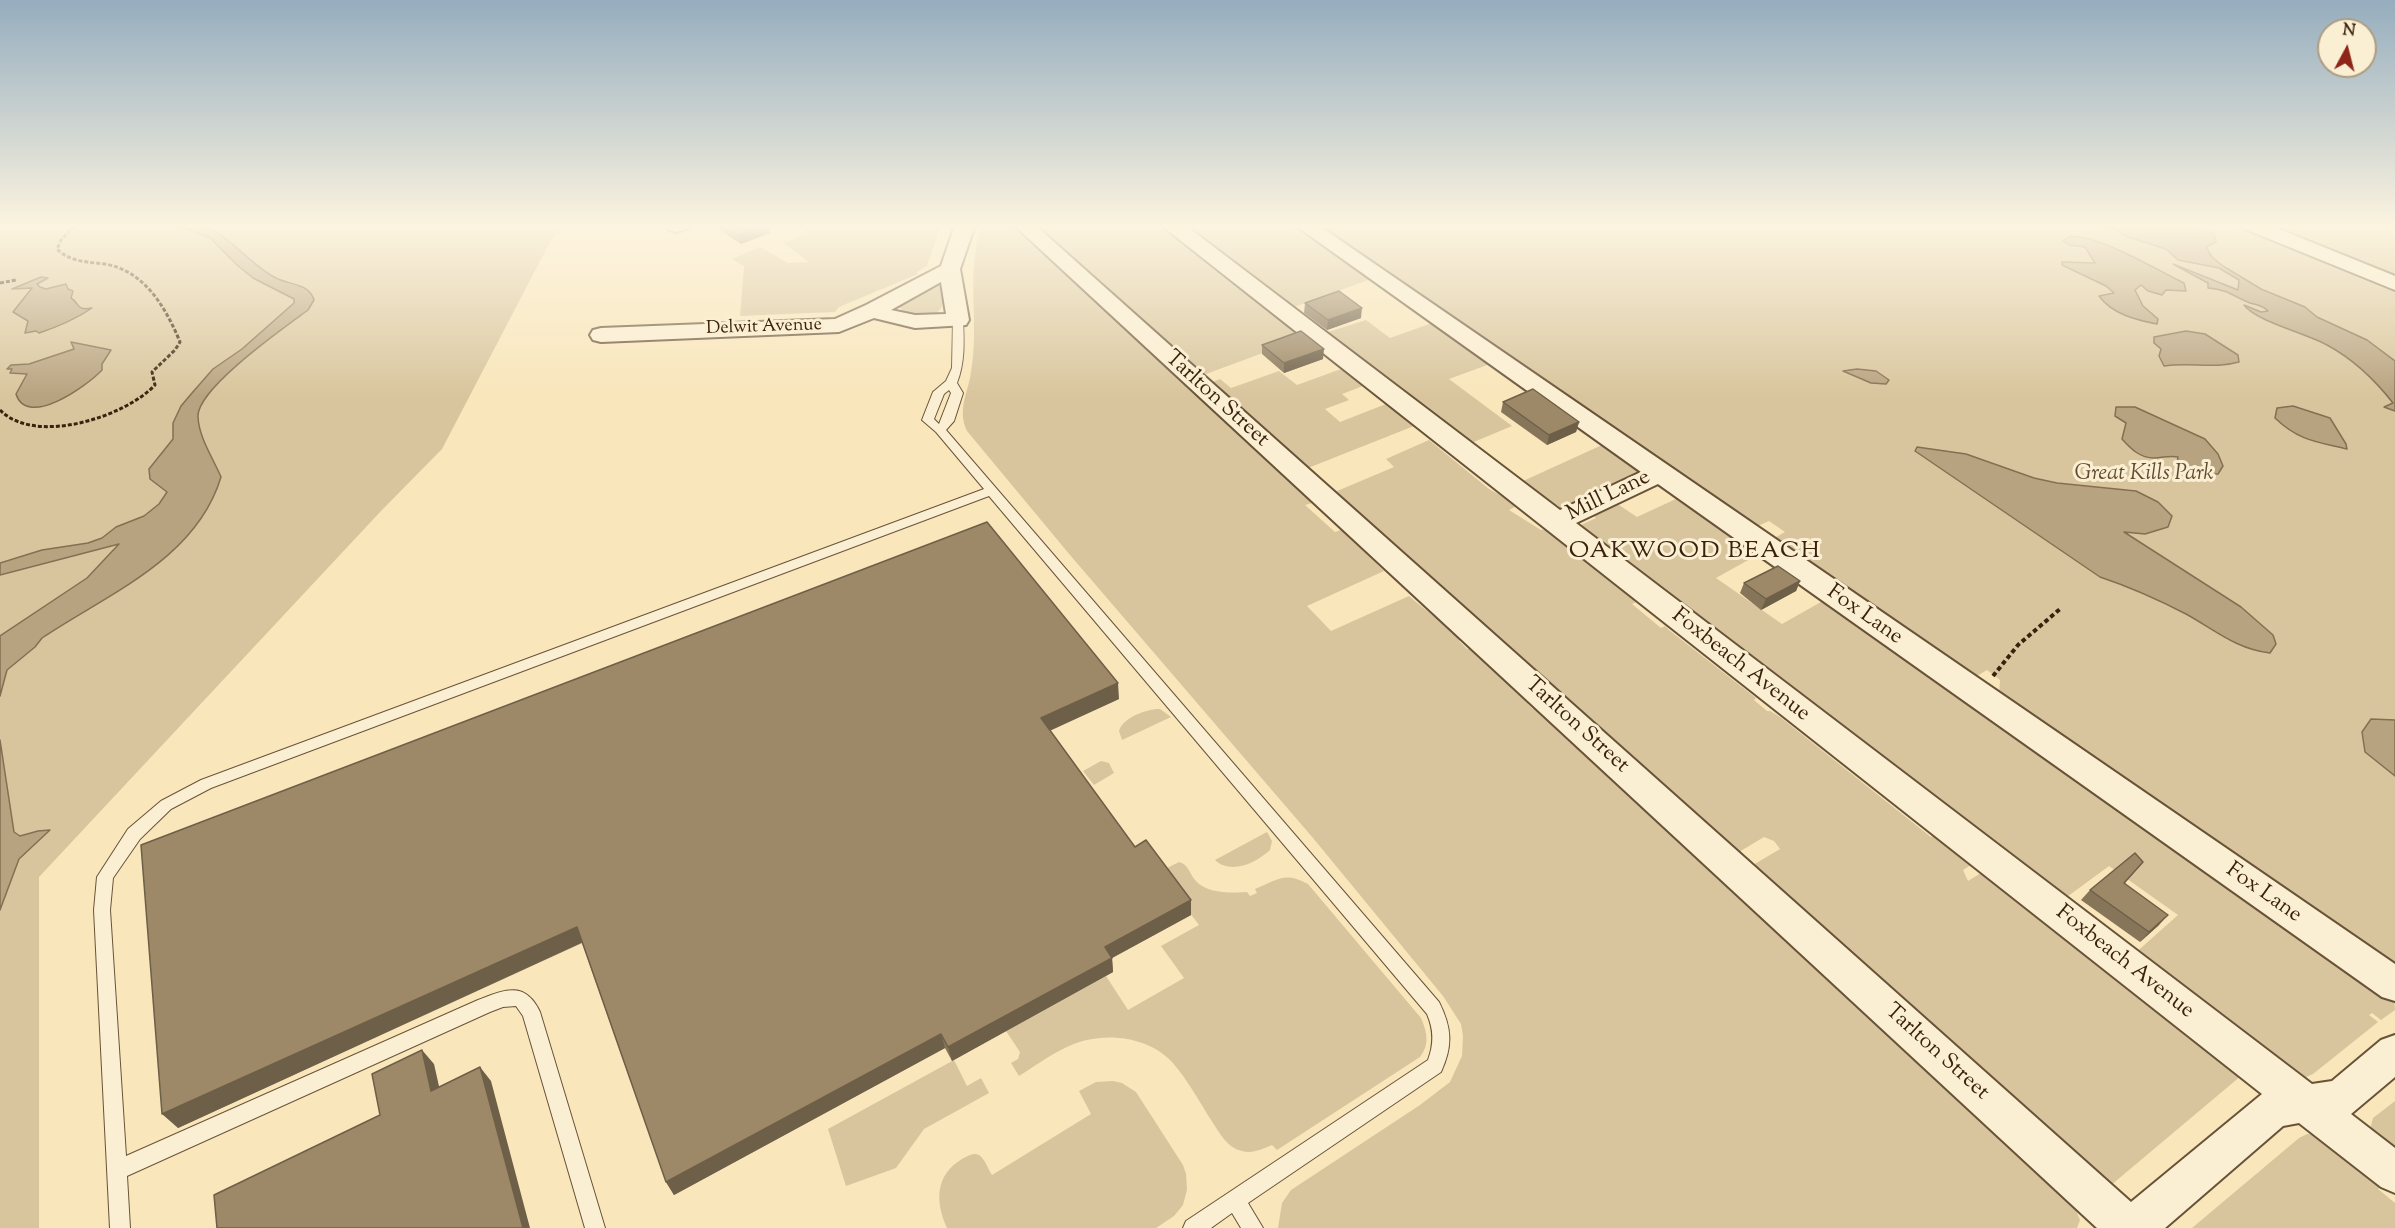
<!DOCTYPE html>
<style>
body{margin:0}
#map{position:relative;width:2395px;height:1228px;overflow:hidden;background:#f9e6bb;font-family:"Sorts Mill Goudy",serif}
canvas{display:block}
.north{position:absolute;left:2317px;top:18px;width:60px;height:60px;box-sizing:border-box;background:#fbefd3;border:2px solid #ad9d83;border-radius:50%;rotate:7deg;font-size:16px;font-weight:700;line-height:24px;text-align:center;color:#39220c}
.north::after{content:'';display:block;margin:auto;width:21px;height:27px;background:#8f2418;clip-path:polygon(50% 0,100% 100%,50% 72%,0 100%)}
</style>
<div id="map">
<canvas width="2395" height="1228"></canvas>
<div class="north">N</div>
</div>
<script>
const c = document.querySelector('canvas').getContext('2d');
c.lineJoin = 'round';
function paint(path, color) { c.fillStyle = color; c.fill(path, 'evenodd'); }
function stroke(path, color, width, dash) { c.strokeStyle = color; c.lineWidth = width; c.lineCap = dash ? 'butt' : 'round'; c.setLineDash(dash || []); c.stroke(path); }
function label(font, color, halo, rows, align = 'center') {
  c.font = font + ' "Sorts Mill Goudy",serif'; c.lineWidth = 6; c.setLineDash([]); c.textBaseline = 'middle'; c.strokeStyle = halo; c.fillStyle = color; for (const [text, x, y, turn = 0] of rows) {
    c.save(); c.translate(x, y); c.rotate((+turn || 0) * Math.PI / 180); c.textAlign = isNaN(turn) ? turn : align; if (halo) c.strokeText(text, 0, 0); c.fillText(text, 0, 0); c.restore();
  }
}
const green = new Path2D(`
 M0,225h562l-12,17 -108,207 -61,62 -342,366v351h-39z
 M793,225h148l-14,41 -10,6 1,2 -79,33 -4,5 -95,4 4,-50 -12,-7 28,-12 28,16 21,-1 -25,-19 23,-10z
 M982,225h27l9,7 100,89 194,182 -7,2 30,27 6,-2 43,41 -77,35 24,25 78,-35c17,15 35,27 53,43l-3,2 8,8 4,-1 60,54 -3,2 5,5 4,-2 184,172 4,-2 341,320 9,11 5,12 -3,8h-799l4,-25 9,-13 129,-85 30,-23 12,-26 1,-20 -2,-12 -18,-28 -130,-158 -243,-283 -103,-124c-10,-21 1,-38 4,-59 9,-49 -6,-100 11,-147z
 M1031,225h131l54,40 81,69 -26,16 -65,24 -17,-13 -7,2z
 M1182,225h115l74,54 -79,29 -12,-12 -4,1z
 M1312,225h921l162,66v678l-396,-274 1,-15 -13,-10 -15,9 -201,-139 14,-8 -16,-11 -16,7z
 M2262,225h133v55z
 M941,280c3,12 6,24 -4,33 -13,2 -28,5 -38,-6l1,-4z
 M1366,320l24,18 42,-15 58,41 -41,15 63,47 -43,18 -144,-111z
 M1341,369l22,17 -21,8 7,6 -24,9 15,13 46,-18 28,22 -111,44 -71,-62 7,-4 -27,-22 8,-3 11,9 48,-17 18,14z
 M1599,436l47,34 -77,40h-12l1,-5h-4l-10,-8 -4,3 -19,-18 81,-37 -7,-5z
 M1429,440l60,49 29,16 -9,5 32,20 6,-1 21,15 1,4 69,53 -6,3 29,24 4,-2 4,4 87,68 -2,2 13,11h3l10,6 151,120 3,-2 37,30 -8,5 5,11 13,-8 150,112 -1,5 112,85 -132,111 -362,-318 32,-19 -6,-8 -10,-4 -30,18 -404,-361 64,-27 -8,-8z
 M1678,498l81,56 -43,24 66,46 46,-26 566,402 1,10 -14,10 -9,-7 -3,2 9,7 -65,52 -9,4 -171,-123 45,-40 -69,-49 -49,36 -441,-344 1,-2 -6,-4 -4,2 -15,-12 3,-3 -19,-13 17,-8 -3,-3 23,-12 21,14z
 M1160,709l11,8 -49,23 -3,-9c4,-14 28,-22 41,-22z
 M1101,761l8,2 5,10 -20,12 -11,-14z
 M1267,832l5,9 -2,9c-14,13 -39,25 -55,10z
 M1179,862c10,3 10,11 16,18 11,14 37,13 52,12l3,4 7,-3 -2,-4c23,-9 29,-18 53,-5l113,134c6,14 9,26 -1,39l-143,93 -5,-5c-10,4 -19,9 -30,6 -14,-3 -22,-17 -29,-28 -13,-20 -25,-43 -41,-61 -20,-22 -56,-29 -85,-22 -24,5 -47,23 -68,36l-8,-13 7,-4 2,-7 -14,-21 100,-55 22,34 56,-32 -23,-32 38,-21 -40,-53z
 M954,1060l13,26 14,-8 8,15 -65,36 -28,39 -50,18 -18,-57z
 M1113,1081l9,2 14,9 47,73 3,9 1,16 -4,15 -9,11 -18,12h-209c-12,-26 -12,-53 15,-69 6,-3 11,-7 17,-4 6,4 9,14 13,20l99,-61 -12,-23 17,-9z
 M2395,1101v60l-26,-28 4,-15z
 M2307,1134l11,1 65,50 -5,4 17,14v25h-203l107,-90z`);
const water = new Path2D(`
 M176,225c13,0 25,-2 37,5 23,13 39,36 63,48 13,7 33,5 38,22l-6,10c-23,17 -112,79 -110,107 1,21 15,41 23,60 -25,83 -114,117 -179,161l-7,9 -28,23 -7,26v-60l87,-58 32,-34 -119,31v-12l42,-13 46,-7 14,-5 14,-11 28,-11 15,-12 8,-12 -17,-13 -1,-10 24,-30v-16l8,-17 11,-13 21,-24 29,-20 52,-46v-4l-41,-21 -16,-13 -27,-27z
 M2106,225c35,0 75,-5 108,9l2,8 -10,5 6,10 11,9 38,23 44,18 12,10 50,23 28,21v50l-11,-4 9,-4c-18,-23 -40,-44 -66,-58 -21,-12 -70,-23 -83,-40l17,7 7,-1c-6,-6 -11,-6 -18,-8 -18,-7 -20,-13 -42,-15v-5l-35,-19 65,26 1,-10 -20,-12 -41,-8 -12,-11 -38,-12z
 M2070,236c31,0 85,33 114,47l2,8 -20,-1 -4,5 -14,-4 -7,-6 -6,5 8,16 15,13 -1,5c-21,-4 -45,-10 -58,-28l15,-3 -8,-7 -44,-21v-3l33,1 -10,-16 -16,-2 -6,-4z
 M41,277l7,1 -11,6 3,3 6,2 20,-5 2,5 5,2 -2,7c10,6 4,13 21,10 -16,11 -35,19 -53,25l-3,-2 -11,2 3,-12 -15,-9 19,-24 -20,1z
 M2186,331l19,3 33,21 1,7c-24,7 -50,0 -75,4l-5,-10 2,-7 -7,-6v-6z
 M71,342l40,8 -9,14v6c-15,16 -75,59 -86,24l11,-20 -17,-1 2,-4h-5l4,-4 18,-1 45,-15z
 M1857,369l19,2 13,9 -3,4 -15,-1 -28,-12z
 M2293,406l37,12 16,26 1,5c-30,-7 -48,-8 -72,-31l2,-10z
 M2116,407h19l70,32 13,15 5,12 -5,8 -19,1 -22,-12 1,-6c-9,-2 -15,1 -24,1 -14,0 -23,-9 -32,-19l4,-16 -11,-7z
 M1917,447l49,7 68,24 23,5 79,8 22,11 14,14 -4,11 -23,7 -21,-2 117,75 32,28 3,9 -6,9c-34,-4 -55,-23 -84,-39 -27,-14 -56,-27 -86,-37l-185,-126z
 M2371,719l24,1v56l-30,-24 -3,-20z
 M0,740l14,92 6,4 18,-5 12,-1 -31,29 -19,51z`);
const pathFar1 = new Path2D(`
 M0,283l16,-3
 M0,410c35,36 125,7 155,-25l-3,-13 23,-22 5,-8c-14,-34 -35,-71 -75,-78 -17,-2 -35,-2 -48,-15l4,-9 14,-15`);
const path = new Path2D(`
 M1993,676l25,-31 42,-36`);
const service = new Path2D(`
 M958,317l5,3c1,22 2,42 -6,63l6,10 -9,28 -8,9 493,572c13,26 14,44 2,70l-193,131 15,25h-22l-9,-15 -21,15h-28l3,-7 242,-161c6,-16 6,-30 -1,-46l-438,-518 -778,292 -40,21 -31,30 -27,39 -3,32 16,246 352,-156c26,-10 47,-20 62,12l65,216h-20l-62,-212 -7,-10 -13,1 -13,5 -363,164 3,52h-20l-16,-318 3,-33 31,-48 33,-28 40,-21 783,-291 -48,-57 -14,-12 11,-28 13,-11 6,-13 1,-48zM949,390l2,3 -12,31 -5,-5 10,-25z`);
const minor = new Path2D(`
 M667,225h23l-3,4 -11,3 -7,-2z
 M955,225h20l-15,44 9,51 -3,5 -51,3 -41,-10 -35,14 -238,10 -8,-2 -3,-5 3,-5 8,-2 234,-9 31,-14 75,-39zM941,282l5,32 -31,1 -24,-5z
 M1014,225h21l1096,977 131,-108 -1096,-865 -3,-4h22l375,285 81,-38 -346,-247h23l1077,739v37l-13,-4 -724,-513 -82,39 736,561 20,-3 49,-41 14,-5v42l-44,37 44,34v45l-14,-6 -82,-64 -16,3 -118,102h-68z
 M2242,225h27l126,51v14l-150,-61z`);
const wall = new Path2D(`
 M719,225h49l2,8 -29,11 -20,-13z
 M1305,303l56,15 -34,12 -23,-17z
 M1262,345l61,14 -39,14 -22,-19z
 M1503,402l76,20 -3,10 -29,13 -46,-33z
 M1800,581l-4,10 -35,19 -21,-17 4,-10z
 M1119,699l-69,31 85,117 56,53v15l-79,43 1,14 -161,89 -7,-13 -271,147 -8,-13 -84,-239 -404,185 -37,-283z
 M2143,862l-18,21 34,42 -19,17 -59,-42 9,-10z`);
const shadedWall = new Path2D(`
 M764,225h4l2,8 -29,11 -3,-9z
 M1362,308l-1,10 -34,12 1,-10z
 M1324,349l-1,10 -39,14v-10z
 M1579,422l-3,10 -29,13 2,-10z
 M1800,581l-4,10 -35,19 5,-11z
 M1118,683l1,16 -76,35 -2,-16z
 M1191,900v15l-79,43 1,14 -161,89 -4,-14 157,-100z
 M2168,915l-9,10 -19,17 9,-10z
 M577,927l8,14 -407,187 -16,-14z
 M941,1034l4,14 -271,147 -8,-13z
 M422,1050l12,14 9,40 -12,-13z
 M480,1067l11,14 39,147h-7z`);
const building = new Path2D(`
 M722,225h42l-26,10z
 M1339,291l23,17 -34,12 -23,-17z
 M1301,331l23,18 -40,14 -22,-18z
 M1533,389l46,33 -30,13 -46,-33z
 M987,522l131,161 -77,35 94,129 11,-7 45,60 -86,47 7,11 -164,89 -7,-13 -275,148 -89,-255 -415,187 -21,-269z
 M1778,566l22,15 -34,18 -22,-16z
 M2135,853l8,9 -19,21 44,32 -19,17 -59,-42z
 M422,1050l9,41 49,-24 43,161h-306l-3,-33 166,-80 -8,-41z`);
const farStreetnames = [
 ["Delwit Avenue",764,328,-2]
];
const streetNames = [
 ["Tarlton Street",1216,400,42],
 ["Mill Lane",1609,497,-26],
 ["Fox Lane",1864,616,35],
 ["Foxbeach Avenue",1740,666,38],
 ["Tarlton Street",1576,726,42],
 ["Fox Lane",2263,894,35],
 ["Foxbeach Avenue",2124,963,38],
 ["Tarlton Street",1936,1053,42]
];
const parkNames = [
 ["Great Kills Park",2144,475]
];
const neighbourhoodNames = [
 ["OAKWOOD BEACH",1695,553]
];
paint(green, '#d8c59d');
paint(water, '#b8a380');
stroke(water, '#856f52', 1.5);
stroke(service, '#695338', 2);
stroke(minor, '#695338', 4);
stroke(pathFar1, '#39220c', 3, [4, 2]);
stroke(path, '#39220c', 4, [4.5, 3]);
paint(service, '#fbefd3');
paint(minor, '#fbefd3');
paint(wall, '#877559');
paint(shadedWall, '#6e5f48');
paint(building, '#9d8867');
stroke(building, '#6e5f48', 1.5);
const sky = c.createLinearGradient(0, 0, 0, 397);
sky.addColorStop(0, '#95adbe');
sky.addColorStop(0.57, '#fcf4e0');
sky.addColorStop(1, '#fcf4e000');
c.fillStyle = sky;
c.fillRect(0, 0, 2395, 397);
label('18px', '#39220c', '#fbefd3', farStreetnames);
label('22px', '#39220c', '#fbefd3', streetNames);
label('italic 22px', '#614b30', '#fbefd3', parkNames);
c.letterSpacing = '1.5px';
label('24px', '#39220c', '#fbefd3', neighbourhoodNames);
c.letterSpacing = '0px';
</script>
